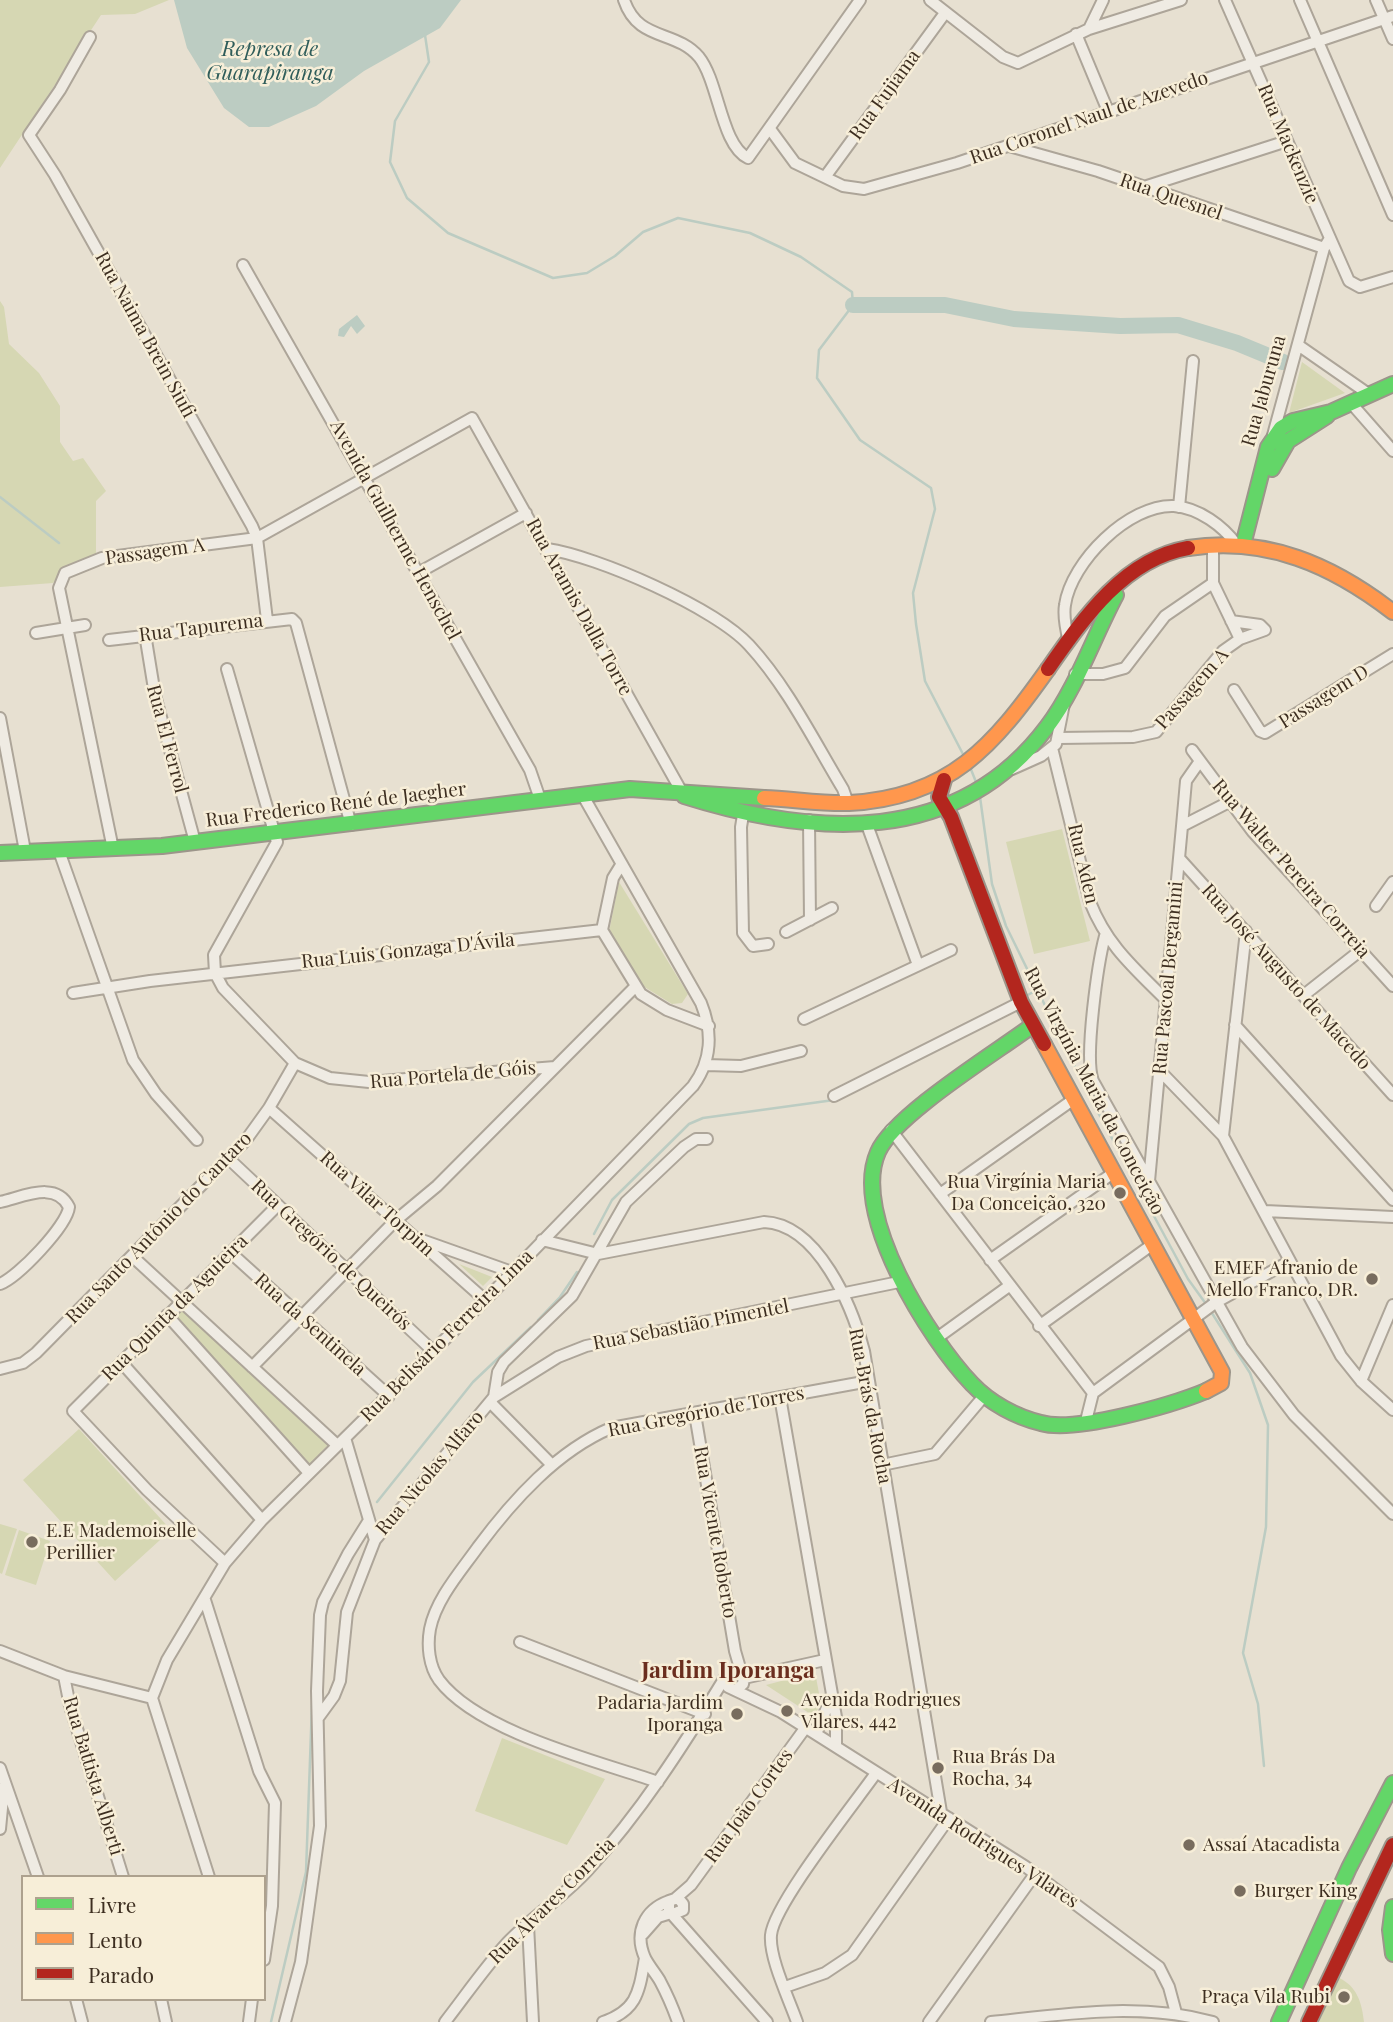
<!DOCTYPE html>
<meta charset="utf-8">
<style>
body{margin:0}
#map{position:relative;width:1393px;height:2022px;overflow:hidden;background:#e7e0d1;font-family:"Playfair Display",serif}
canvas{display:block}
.legend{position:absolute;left:21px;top:1875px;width:245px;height:126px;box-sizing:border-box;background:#f7eed8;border:2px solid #ada18e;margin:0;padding:9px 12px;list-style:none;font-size:21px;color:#3d2e20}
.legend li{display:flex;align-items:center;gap:14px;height:35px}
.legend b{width:35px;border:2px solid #ada18e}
</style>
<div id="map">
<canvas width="1393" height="2022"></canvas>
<ul class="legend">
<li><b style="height:9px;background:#63d668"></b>Livre</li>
<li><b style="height:9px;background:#ff974d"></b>Lento</li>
<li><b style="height:9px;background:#b3261e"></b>Parado</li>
</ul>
</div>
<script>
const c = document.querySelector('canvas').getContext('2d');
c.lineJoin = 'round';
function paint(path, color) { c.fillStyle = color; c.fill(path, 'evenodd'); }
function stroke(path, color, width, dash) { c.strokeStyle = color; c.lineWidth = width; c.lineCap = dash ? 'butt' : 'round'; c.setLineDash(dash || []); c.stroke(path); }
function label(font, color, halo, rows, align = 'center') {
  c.font = font + ' "Playfair Display",serif'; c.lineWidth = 5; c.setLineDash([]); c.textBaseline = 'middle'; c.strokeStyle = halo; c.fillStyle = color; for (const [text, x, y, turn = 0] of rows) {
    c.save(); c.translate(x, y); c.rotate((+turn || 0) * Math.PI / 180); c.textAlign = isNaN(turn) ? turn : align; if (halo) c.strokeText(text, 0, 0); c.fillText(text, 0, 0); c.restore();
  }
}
const green = new Path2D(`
 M0,0h169l-34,14 -34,1 -101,153z
 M0,301l4,6 5,37 30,29 21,33v36l13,19 10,-3 23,33 -10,10v53l-33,16 -10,13 -53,4z
 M1302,362l43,31 -56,20z
 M1062,829l28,112 -56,13 -28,-112z
 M619,882l69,112 -6,9 -10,1 -34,-21 -29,-51z
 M459,1264l33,13 -9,9z
 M182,1309l146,136 -20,21 -73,-83 -62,-64z
 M79,1429l92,101 -56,51 -92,-101z
 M0,1524l17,5 -15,45 -2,-1z
 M19,1530l31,11 -14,44 -31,-10z
 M815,1672l6,32 -6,10 -6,-1 -43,-28z
 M502,1738l103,41 -38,66 -92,-34z
 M1339,1978c18,8 23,25 25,44h-45z`);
const water = new Path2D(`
 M174,0h287l-21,28 -76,43 -48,35 -47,21h-20l-25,-19 -37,-60z
 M357,315l8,11 -8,8 -6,-8 -7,11 -6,-1 1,-7z`);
const stream = new Path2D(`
 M425,35l4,27 -34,59 -5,41 17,36 41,35 105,45 34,-5 28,-17 28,-24 35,-14 72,15 51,24 51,35 1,13 -34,45 -2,28 43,62 71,48 4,21 -22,84 3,31 9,57 40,77
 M0,497l59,46
 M970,767l8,20
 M980,797l12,87 14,42 88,179 94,174 18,25
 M1024,997l13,-7
 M594,1234l18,-34 77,-76 14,-6 131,-18
 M1210,1310l40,63 18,52 -2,102 -23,126 15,51 6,62
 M538,1320l22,-23 17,-25
 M377,1502l96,-120 58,-55
 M271,2022l35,-150 6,-168`);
const river = new Path2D(`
 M853,305h92l69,14 106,7 58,-1 59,18 46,19`);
const street = new Path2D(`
 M624,0c14,42 51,29 75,57 20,25 22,88 49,101l112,-158
 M930,0l73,57 15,6 71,-34 92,-29
 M1225,0l124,281 11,6 33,-10
 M1300,0l93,215
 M1376,0l17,39
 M1089,29l14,-29
 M1076,34l32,77
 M90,37l-30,53 -31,45 26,40 197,351 5,12 10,82
 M770,129l25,34 48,23 21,3 93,-26 436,-147
 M1009,146l89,25 226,77 5,-8
 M825,177l120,-164
 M1144,187l143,-46
 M243,265l287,505 10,29
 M1298,345l72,50
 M1351,403l42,48
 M1273,435l51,-187
 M1179,507l14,-146
 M1213,545v38l27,56
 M547,549c50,7 168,59 202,96 38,41 65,96 94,144l5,14
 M418,573l108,-60
 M36,633l49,-8
 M145,634l10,61 40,147
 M109,640l183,-21 4,4 55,202
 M1069,642c-3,-12 -6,-25 -4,-37 6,-43 64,-101 109,-99 25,2 49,20 63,39
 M227,669l50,173 -63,113 1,18 8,15 72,75 35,15 39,4 186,-15
 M1075,674h28l22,-6 40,-52 48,-33
 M1234,690l26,41 5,2 128,-79
 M0,718l25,133
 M1059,738l74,-1 23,-5 67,-81 17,-12 25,-9 -5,-5 -29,-4
 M1052,748l38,154c17,43 43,65 75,97
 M1192,750l61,82 140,154
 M1012,769l29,-13 15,-12 8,-40
 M743,815l-2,12 2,106 10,13 15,-2
 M809,820l1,100
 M866,822l52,143
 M1182,826l4,-45 14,-20
 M113,849l-54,-261 6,-15 37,-15 155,-20 215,-120 212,378
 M59,851l74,209 23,34 41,46
 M1179,858l214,237
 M621,865l-8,13 -11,52 39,64 26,16 42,16
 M1376,906l17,-24
 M786,932l46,-24
 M1105,936c-7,26 -21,122 -12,145l149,266 52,68 99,99
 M73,993l77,-12 452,-51
 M1304,995l57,-45
 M804,1019l147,-69
 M1235,1025l158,175
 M706,1065l35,1 60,-15
 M1160,1071l63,65 118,220 20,25 32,29
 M834,1096l187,-94
 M269,1108l216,192
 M891,1130l202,263 -7,28
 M1223,1136l23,-205
 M229,1159l204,192
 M1149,1181l33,-355 47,-24
 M940,1194l134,-95
 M0,1202c23,-5 56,-22 69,5 -2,19 -51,70 -69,77
 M1265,1211l128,6
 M419,1239l93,33
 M542,1240l56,14 166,-32c54,2 88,84 100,129l77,461
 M231,1253l158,143
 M132,1256l205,189
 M990,1260l123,-87
 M167,1315l142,158
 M1039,1326l114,-82
 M937,1338l72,-52
 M122,1363l140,157
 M252,1367l143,-146 42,-35 197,-198
 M0,1369l23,-6 13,-10 210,-213 23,-32 26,-45
 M1361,1381l32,-76
 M1093,1393l122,-90 75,-42
 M494,1397l64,-40 28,-11 313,-64
 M780,1397l56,320v29
 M490,1402l62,63
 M695,1414l40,237 7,24
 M345,1438l30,102
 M882,1465l53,-11 49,-58
 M225,1563l-78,-73 -74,-79 205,-206
 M205,1600l54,171 16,32 -3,103 -8,54
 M520,1642l185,72
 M0,1651l64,25 88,22
 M64,1676l6,30 53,171
 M744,1678l81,-18
 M736,1690l7,-6 1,-6 -11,-7 -8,6 3,10 53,25 245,155 133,100 10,20 7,26
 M152,1698l15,-38 58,-97 37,-43 235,-232 196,-202c19,-26 20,-53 8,-83l-119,-209
 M152,1698l57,179
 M318,1718l16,-22 6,-15 7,-69 28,-72 119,-143 4,-25 6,-10 68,-66 54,-94 58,-55 12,-8h11
 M816,1734l15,-36
 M0,1768l38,109
 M658,1782c-61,-21 -180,-50 -219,-102 -10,-14 -12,-34 -9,-51 6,-30 31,-58 48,-82 35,-47 79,-96 133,-119l258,-47
 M0,1829l4,-42
 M676,1898l15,-13 115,-158
 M669,1901c-25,9 -35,32 -24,57 4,8 11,16 15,23 7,13 13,27 18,41
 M673,1914l10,-4v-6l-5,-6 -9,3v10l98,111
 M528,1925l5,97
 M643,1934l15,-17 13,-4
 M785,1987l40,-14 27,-18 97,-137
 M76,1999l6,23
 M161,1999l5,23
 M249,2022l3,-23
 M285,2022l16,-60 19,-136 -3,-135 3,-76 3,-13 25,-48 20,-32
 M445,2022c21,-27 40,-55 63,-80 24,-25 55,-45 79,-71 54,-59 96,-125 137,-192
 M603,2022c35,-12 36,-31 42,-64
 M797,2022c-8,-23 -28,-64 -26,-87 3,-31 84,-132 105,-162
 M929,2022l106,-148
 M991,2022c75,-8 148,-20 222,0`);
const fast = new Path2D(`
 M1272,469l16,-28 39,-25
 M1243,545l25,-98 13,-19 12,-7 38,-9 62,-28
 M684,796c130,41 273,51 363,-69 30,-40 46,-89 69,-132
 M0,853l162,-7 468,-57 134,9
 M1033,1025c-36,27 -139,90 -155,127 -28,63 52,188 94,232 18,19 44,33 69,39 34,10 131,-18 165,-32
 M1393,1907l-3,23 3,24
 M1279,2022l70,-154 44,-85`);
const slow = new Path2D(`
 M1188,548c79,-12 144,17 205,64
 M764,798c28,1 58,6 85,5 101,-5 145,-58 199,-134
 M1044,1044l178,328 -1,11 -15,8`);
const jam = new Path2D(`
 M1048,669c35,-50 76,-110 140,-121
 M944,780l-5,17 12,20 70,185 23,42
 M1309,2022l84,-177`);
const markers = [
 [1120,1193,7,"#786c5e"],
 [1372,1279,7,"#786c5e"],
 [32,1542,7,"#786c5e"],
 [787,1711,7,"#786c5e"],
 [737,1714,7,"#786c5e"],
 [938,1768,7,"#786c5e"],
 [1189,1845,7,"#786c5e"],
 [1240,1891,7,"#786c5e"],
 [1344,1997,7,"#786c5e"]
];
const streetNames = [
 ["Rua Fujiama",885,95,-54],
 ["Rua Coronel Naul de Azevedo",1089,118,-19],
 ["Rua Mackenzie",1288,144,67],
 ["Rua Quesnel",1171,197,19],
 ["Rua Naima Brein Siufi",145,335,61],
 ["Rua Jaburuna",1264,391,-74],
 ["Avenida Guilherme Henschel",395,530,61],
 ["Passagem A",155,552,-8],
 ["Rua Aramis Dalla Torre",579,607,61],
 ["Rua Tapurema",201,628,-7],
 ["Passagem A",1192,689,-49],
 ["Passagem D",1324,697,-32],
 ["Rua El Ferrol",167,739,75],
 ["Rua Frederico René de Jaegher",336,805,-7],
 ["Rua Aden",1083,864,77],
 ["Rua Walter Pereira Correia",1291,869,49],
 ["Rua Luis Gonzaga D'Ávila",408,951,-6],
 ["Rua José Augusto de Macedo",1286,977,48],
 ["Rua Pascoal Bergamini",1168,978,-85],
 ["Rua Portela de Góis",453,1075,-5],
 ["Rua Virgínia Maria da Conceição",1094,1091,62],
 ["Rua Vilar Torpim",377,1204,42],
 ["Rua Santo Antônio do Cantaro",159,1228,-46],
 ["Rua Gregório de Queirós",331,1255,43],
 ["Rua Quinta da Aguieira",175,1308,-45],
 ["Rua da Sentinela",310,1325,42],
 ["Rua Sebastião Pimentel",691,1325,-11],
 ["Rua Belisário Ferreira Lima",447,1336,-45],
 ["Rua Brás da Rocha",870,1406,79],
 ["Rua Gregório de Torres",706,1412,-11],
 ["Rua Nicolas Alfaro",430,1473,-50],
 ["Rua Vicente Roberto",715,1532,80],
 ["Rua Battista Alberti",93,1776,73],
 ["Rua João Cortes",749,1806,-54],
 ["Avenida Rodrigues Vilares",983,1843,33],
 ["Rua Álvares Correia",552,1901,-45]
];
const poiNames = [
 ["Rua Virgínia Maria",1106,1182,"right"],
 ["Da Conceição, 320",1106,1204,"right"],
 ["EMEF Afranio de",1358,1268,"right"],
 ["Mello Franco, DR.",1358,1290,"right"],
 ["E.E Mademoiselle",46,1531],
 ["Perillier",46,1553],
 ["Avenida Rodrigues",801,1700],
 ["Vilares, 442",801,1722],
 ["Padaria Jardim",723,1703,"right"],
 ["Iporanga",723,1725,"right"],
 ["Rua Brás Da",952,1757],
 ["Rocha, 34",952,1779],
 ["Assaí Atacadista",1203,1845],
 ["Burger King",1254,1891],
 ["Praça Vila Rubi",1330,1997,"right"]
];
const waterNames = [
 ["Represa de",270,49],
 ["Guarapiranga",270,73]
];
const quarterNames = [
 ["Jardim Iporanga",728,1671]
];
paint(green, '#d6d7b3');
paint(water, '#bcccc2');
stroke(stream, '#bcccc2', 2.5);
stroke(river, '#bcccc2', 16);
stroke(street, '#ada599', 14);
stroke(fast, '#9c958a', 18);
stroke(slow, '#9c958a', 18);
stroke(jam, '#9c958a', 18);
stroke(street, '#efebe3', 10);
stroke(fast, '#63d668', 14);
stroke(slow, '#ff974d', 14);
stroke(jam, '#b3261e', 14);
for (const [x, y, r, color] of markers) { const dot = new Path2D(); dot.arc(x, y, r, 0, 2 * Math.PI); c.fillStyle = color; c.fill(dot); stroke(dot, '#f7eed8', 2.5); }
label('19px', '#3d2e20', '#f7eed8', streetNames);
label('19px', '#3d2e20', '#f7eed8', poiNames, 'left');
label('italic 21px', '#2f5d5a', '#f7eed8', waterNames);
label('bold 23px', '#6b2e1e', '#f7eed8', quarterNames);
</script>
